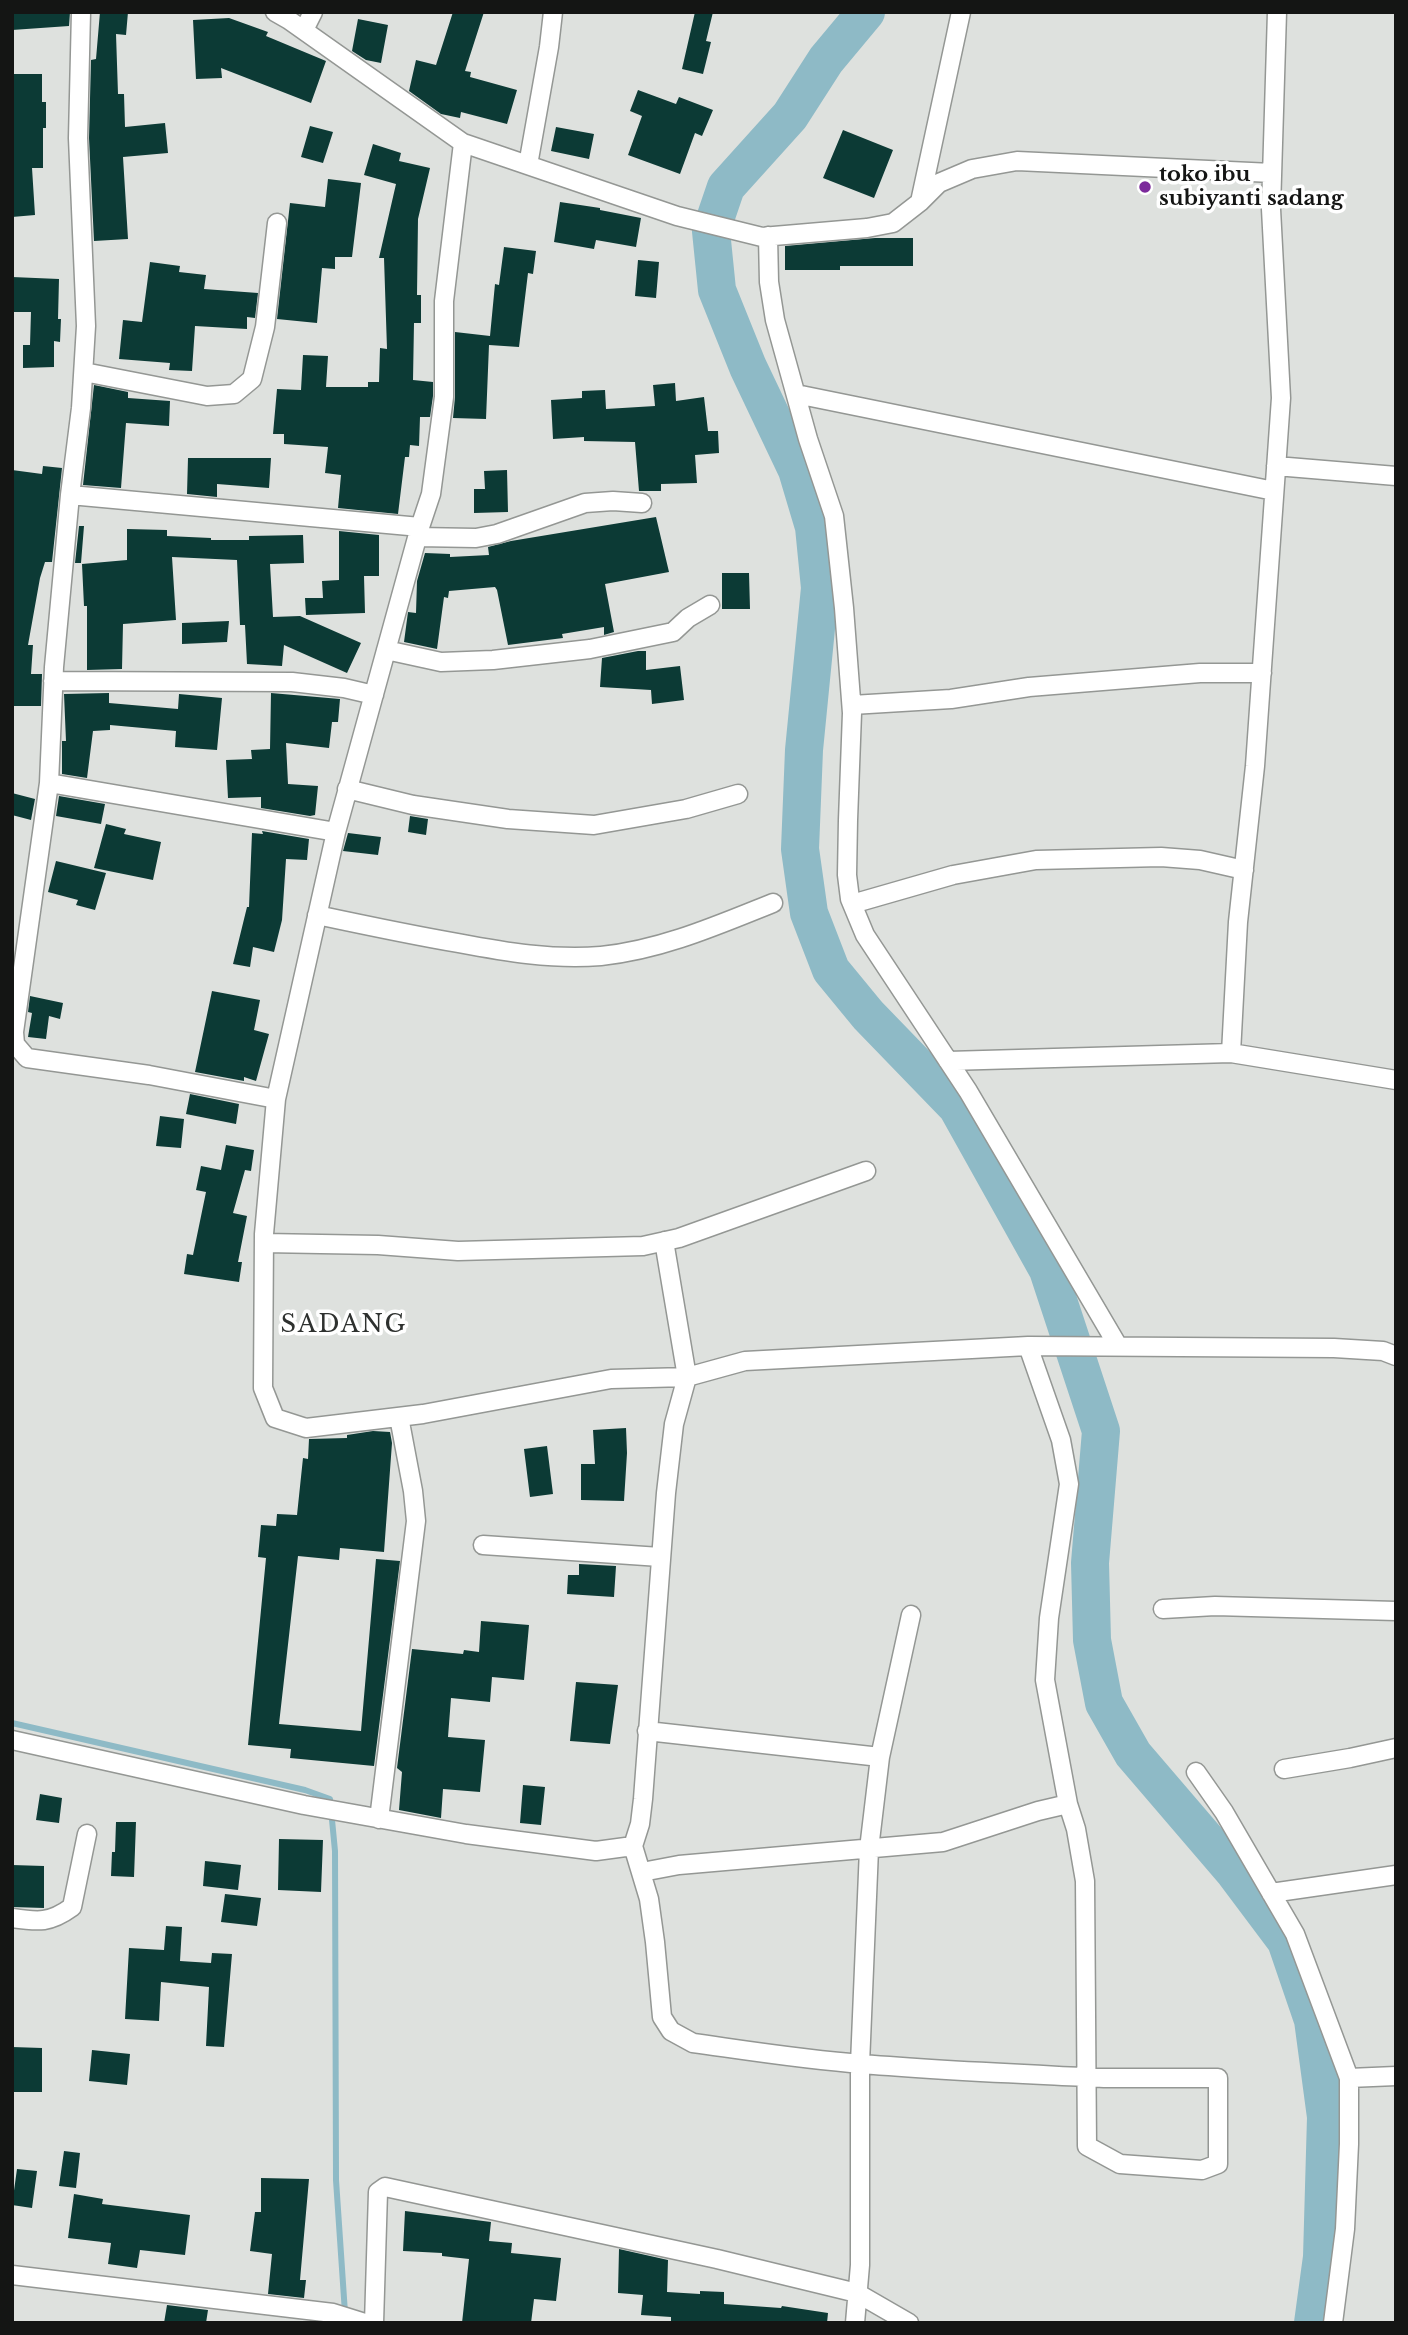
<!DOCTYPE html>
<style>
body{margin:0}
#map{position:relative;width:1408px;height:2335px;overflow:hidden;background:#dee1de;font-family:"Libre Baskerville",serif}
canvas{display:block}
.frame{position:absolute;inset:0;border:14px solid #141514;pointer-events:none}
</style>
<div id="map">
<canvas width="1408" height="2335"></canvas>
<div class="frame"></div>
</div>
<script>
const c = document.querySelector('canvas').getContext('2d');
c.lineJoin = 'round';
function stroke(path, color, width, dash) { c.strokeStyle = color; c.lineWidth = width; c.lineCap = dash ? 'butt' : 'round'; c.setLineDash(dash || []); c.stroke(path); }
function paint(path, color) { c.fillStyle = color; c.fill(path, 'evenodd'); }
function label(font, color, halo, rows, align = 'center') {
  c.font = font + ' "Libre Baskerville",serif'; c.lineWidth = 7; c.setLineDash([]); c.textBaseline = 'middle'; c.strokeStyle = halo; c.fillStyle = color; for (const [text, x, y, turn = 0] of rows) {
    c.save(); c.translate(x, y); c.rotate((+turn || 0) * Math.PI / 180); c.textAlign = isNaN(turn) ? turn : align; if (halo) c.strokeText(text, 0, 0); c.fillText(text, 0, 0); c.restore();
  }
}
const stream = new Path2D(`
 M12,1723l293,67 25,9 5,52 1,329 9,133`);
const river = new Path2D(`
 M866,12l-40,48 -36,56 -64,71 -15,44 6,59 31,77 49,103 17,57 6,61 -16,162 -4,99 9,64 22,57 37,45 89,92 91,163 53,161 -11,132 2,77 12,63 29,51 102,119 51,68 27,79 13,97 -4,140 -9,66`);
const building = new Path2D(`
 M12,12h58l-1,14 -57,4z
 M100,12h28l-2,23 -10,-1 2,60h6l1,33 40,-4 3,30 -45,4 5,82 -34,2 -5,-103 2,-78 5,-1z
 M453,12h31l-19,59 6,1 -1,5 47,13 -10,34 -46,-12 -1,6 -19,-4 -32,-23 7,-31 20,5z
 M695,12h18l-7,29 5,1 -8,32 -21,-5z
 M229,18l39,14 -2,4 60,25 -15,42 -90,-35 1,10 -26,1 -3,-59z
 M358,19l30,6 -7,38 -15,-3 -14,-9z
 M12,74h30v28h4v26h-3v40h-11l3,47 -23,2v-82h2z
 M638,90l38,14 3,-7 34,13 -11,26 -7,-3 -15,41 -52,-19 14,-39 -12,-5z
 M310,126l23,6 -10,31 -22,-6z
 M556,127l38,7 -5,25 -38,-8z
 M843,130l50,20 -19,48 -51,-20z
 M373,144l28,9 -2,8 31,7 -12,51 -1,76h4v28h-7l-1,57 20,2v14l-3,21h-10l-1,29 -9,-1 -1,12h-4l-7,57 -60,-6 3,-33 -16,-2 3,-26 -44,-3v-10h-11l4,-45 24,1 2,-35 25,1 -2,31h42v-5h11l1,-34 7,1 -3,-91h-5l17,-74 -32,-9z
 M328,179l33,4 -9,74h-17v12l-13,-1 -5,55 -40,-4 13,-116 35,4z
 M560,202l40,6v2l41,8 -5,29 -40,-7 -2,9 -40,-7z
 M875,238h38v28h-73v4h-55v-24z
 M504,247l32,4 -3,23 -5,-1 -9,74 -30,-2 -3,74 -33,-1 2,-21v-65l35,4 5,-52 4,1z
 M638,260l21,2 -3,36 -21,-2z
 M150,262l30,4 -1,6 27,3 -2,14 54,4 -3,25 -8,-1v12l-52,-3 -3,45 -23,-1 1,-7 -51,-4 4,-39 19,2z
 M12,277l47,2 -1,40h3l-1,23 -6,-1v26l-31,1v-23h7l1,-33h-19z
 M675,383l1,18 28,-4 4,34h10l1,22 -24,2 2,28 -36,1v7h-22l-4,-49 -51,-1v-4l-31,2 -2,-39 31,-2v-7l23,-1 1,19 49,-3 -2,-21z
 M94,385l34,7v6l42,3 -1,25 -43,-3 -5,65 -38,-3z
 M188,458h83l-2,30 -52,-4v13l-30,-3z
 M43,466l19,2 -10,94h-7l-5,16 -12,67h5l-2,29h11l-1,32h-29v-236l30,4z
 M507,470l1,42 -34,1v-24h11l-1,-18z
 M656,517l13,55 -64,12 9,48 -10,3v-8l-42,7 1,4 -55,7 -11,-55 -2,-3 -46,4 -1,7 -4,-1 -7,52 -33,-7 4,-30 8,1 1,-32 8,-28 25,1v3l39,-2 -1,-8 23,-6z
 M79,526h5l-3,37h-6z
 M127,529l40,1v6l44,2v2h38v-4l54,-1 1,28 -34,1 3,53 27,-1 61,27 -14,30 -63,-28 -2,21 -35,-2 -2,-39h-5l-3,-65 -65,-3 4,63 -53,4 -1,45 -35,1v-64h-3l-2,-42 45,-4z
 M339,531l40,4v41h-15l1,37 -59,2 -1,-17h18l-1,-17 17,-1z
 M722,573h27l1,36h-28z
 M229,621l-2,21 -45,2v-21z
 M638,651h8v19l34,-4 4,34 -32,4 -1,-14 -51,-3 2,-29z
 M109,693v10l69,6 1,-15 43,4 -5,52 -42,-3 1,-16 -66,-6v5l-17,1 -6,47 -25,-4v-33h4l-2,-47z
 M271,693l69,6 -2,23h-6l-3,26 -43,-5 2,41 30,2 -3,29 -5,1 -49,-8v-11l-33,1 -2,-38 26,-1 -1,-9 19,-1z
 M12,793l23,6 -4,21 -19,-5z
 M59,796l46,8 -4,20 -45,-8z
 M410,816l18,3 -2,16 -18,-3z
 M106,824l20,5 -2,5 37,8 -8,38 -59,-12z
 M262,831l47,8 -2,21 -21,-1 -4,61 -8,32 -21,-5 -3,20 -17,-3 14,-57h2l3,-74 11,1z
 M348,833l33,4 -3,18 -35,-4z
 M56,861l50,12 -11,37 -19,-5 2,-5 -30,-8z
 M212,991l48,9 -6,30 15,4 -13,47 -12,-4v4l-49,-9z
 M30,996l33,7 -3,16 -11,-3 -3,23 -18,-2 4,-24 -4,-1z
 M190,1094l49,10 -3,20 -50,-10z
 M160,1116l24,3 -3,29 -25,-2z
 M226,1145l28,5 -3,21 -6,-1 -12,43 14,3 -9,46h4l-3,20 -55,-8 3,-20 6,1 13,-63 -10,-2 5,-24 20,4z
 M626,1428l1,25 -3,48 -43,-1v-36h14l-2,-34z
 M373,1431l17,1 2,11 -8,109 -44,-4 -1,12 -41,-4 -19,168 82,7 15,-172 24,2 -26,205 -84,-8 1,-9 -43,-4 18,-187 -8,-1 3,-32 15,1 1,-12 20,1 6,-57 5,1 1,-20 38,-1v-3z
 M547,1446l6,48 -23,3 -6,-48z
 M579,1564l37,2 -2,31 -47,-3 1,-19h11z
 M481,1621l48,4 -5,55 -32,-3 -2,25 -39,-4 -3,39 37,3 -5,52 -37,-3 -2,29 -42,-8 3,-38 -5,-4 15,-119 51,5 1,-4 15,2z
 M576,1682l42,3 -8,59 -40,-3z
 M523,1785l22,2 -4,38 -21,-2z
 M40,1794l22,4 -3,25 -23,-3z
 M116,1822h20l-2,55 -23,-1 1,-24h3z
 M279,1839l44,1 -2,52 -43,-2z
 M205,1861l36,4 -3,25 -35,-4z
 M12,1865l32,1v42l-32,-1z
 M225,1894l36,4 -4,28 -36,-4z
 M166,1926l16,1 -2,34 31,2 1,-10 20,1 -8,93 -18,-1 3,-59 -48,-5 -2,39 -34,-2 4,-71 35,2z
 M12,2047l30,1v44h-30z
 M92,2050l38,4 -3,31 -38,-4z
 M64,2151l16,2 -4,35 -17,-2z
 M17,2169l20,2 -5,37 -20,-3z
 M261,2178l48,1 -9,101h6l-2,18 -36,-4 4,-40 -22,-3 5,-39h6z
 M74,2194l29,5 -1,5 88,11 -5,40 -45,-5 -3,18 -29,-4 3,-21 -43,-5z
 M405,2211l86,11 -2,19 23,2 -1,10 50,5 -5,43 -22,-2 -3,24h-69l7,-64 -27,-3v-3l-39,-2z
 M619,2249l49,11 -1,32 33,2v-3l24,1v12l57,4 1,-2 46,7 -1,10h-156v-6l-30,-2 2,-20 -25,-2z
 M167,2305l41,5 -2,13h-42z`);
const minor = new Path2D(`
 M81,12l-3,126 8,188 -5,82 -11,87 -16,172 -5,116 -35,249 1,12 12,14 122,17 127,24 -12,135 -1,154 12,30 31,10 117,-14 188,-35 76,-2 -23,-136
 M275,12l14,8 174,123 214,73 85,21 105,-9 26,-5 27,-21 19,-19 33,-14 45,-8 255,12
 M1277,12l-6,197 10,189 -26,368 -17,156 -7,131 165,27
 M304,30l9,-18
 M528,165l21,-118 4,-35
 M920,202l41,-190
 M768,236l1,46 6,38 33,119 26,77 10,92 8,105 -4,107 -1,55 3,24 15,36 103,156 150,255
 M84,372l123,24 27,-2 18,-15 13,-52 12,-104
 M796,394l478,97
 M1276,466l120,10
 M70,495l350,32 11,-33 13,-97v-96l19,-158
 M417,537l59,1 21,-4 88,-31 28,-2 29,2
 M386,650l55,12 52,-2 97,-11 83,-17 15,-14 22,-13
 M53,681l239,1 52,6 30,7
 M852,705l99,-6 78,-12 171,-14h62
 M49,783l287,49 84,-305
 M347,789l66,16 95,14 86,6 92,-16 52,-15
 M852,904l101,-29 83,-15 125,-3 39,3 44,10
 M317,915c47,10 94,20 141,28 48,9 94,17 143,13 60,-6 117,-31 172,-53
 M948,1061l283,-8
 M276,1099l60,-267
 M264,1243l114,2 80,6 185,-5 36,-8 187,-67
 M1028,1346l33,94 8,44 -20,134 -4,62 23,124
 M483,1545l177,12
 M1163,1609l52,-3 181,5
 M647,1731l233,26
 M12,1740l292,65 162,29 130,17 37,-5 7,-22 3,-25 23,-306 8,-69 13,-47 58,-16 283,-15 306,2 49,3 13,5
 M1284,1769l66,-11 46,-10
 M1196,1772l28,40 71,122 54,144v66l-4,85 -12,94
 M379,1819l37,-298 -3,-30 -14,-74
 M633,1846l16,53 6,43 7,75 9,14 22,12c57,8 113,17 170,21 80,7 161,10 241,14h114v86l-16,6 -82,-6 -33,-18 -2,-265 -9,-52 -8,-25 -30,7 -95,31 -264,23 -37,7
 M1271,1893l125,-18
 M12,1918c27,4 38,5 60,-11l15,-73
 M1349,2078l47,-2
 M12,2275l321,38 32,10
 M374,2323l4,-131 7,-5 332,72 140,34 52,30
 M855,2323l5,-58v-201l9,-215 11,-92 31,-142`);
const markers = [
 [1145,187,7,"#7c2a9b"]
];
const poiNames = [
 ["toko ibu",1159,175],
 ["subiyanti sadang",1159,199]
];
const quarterNames = [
 ["SADANG",344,1325]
];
stroke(stream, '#8ebac6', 6);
stroke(river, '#8ebac6', 38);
paint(building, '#0c3a35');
stroke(minor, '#949794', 21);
stroke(minor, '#fff', 18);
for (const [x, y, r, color] of markers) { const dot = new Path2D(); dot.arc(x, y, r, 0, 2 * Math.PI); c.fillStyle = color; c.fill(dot); stroke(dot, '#fff', 2.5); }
label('bold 21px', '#141514', '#fff', poiNames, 'left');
c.letterSpacing = '2px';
label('24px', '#2e312f', '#fff', quarterNames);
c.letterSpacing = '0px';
</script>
